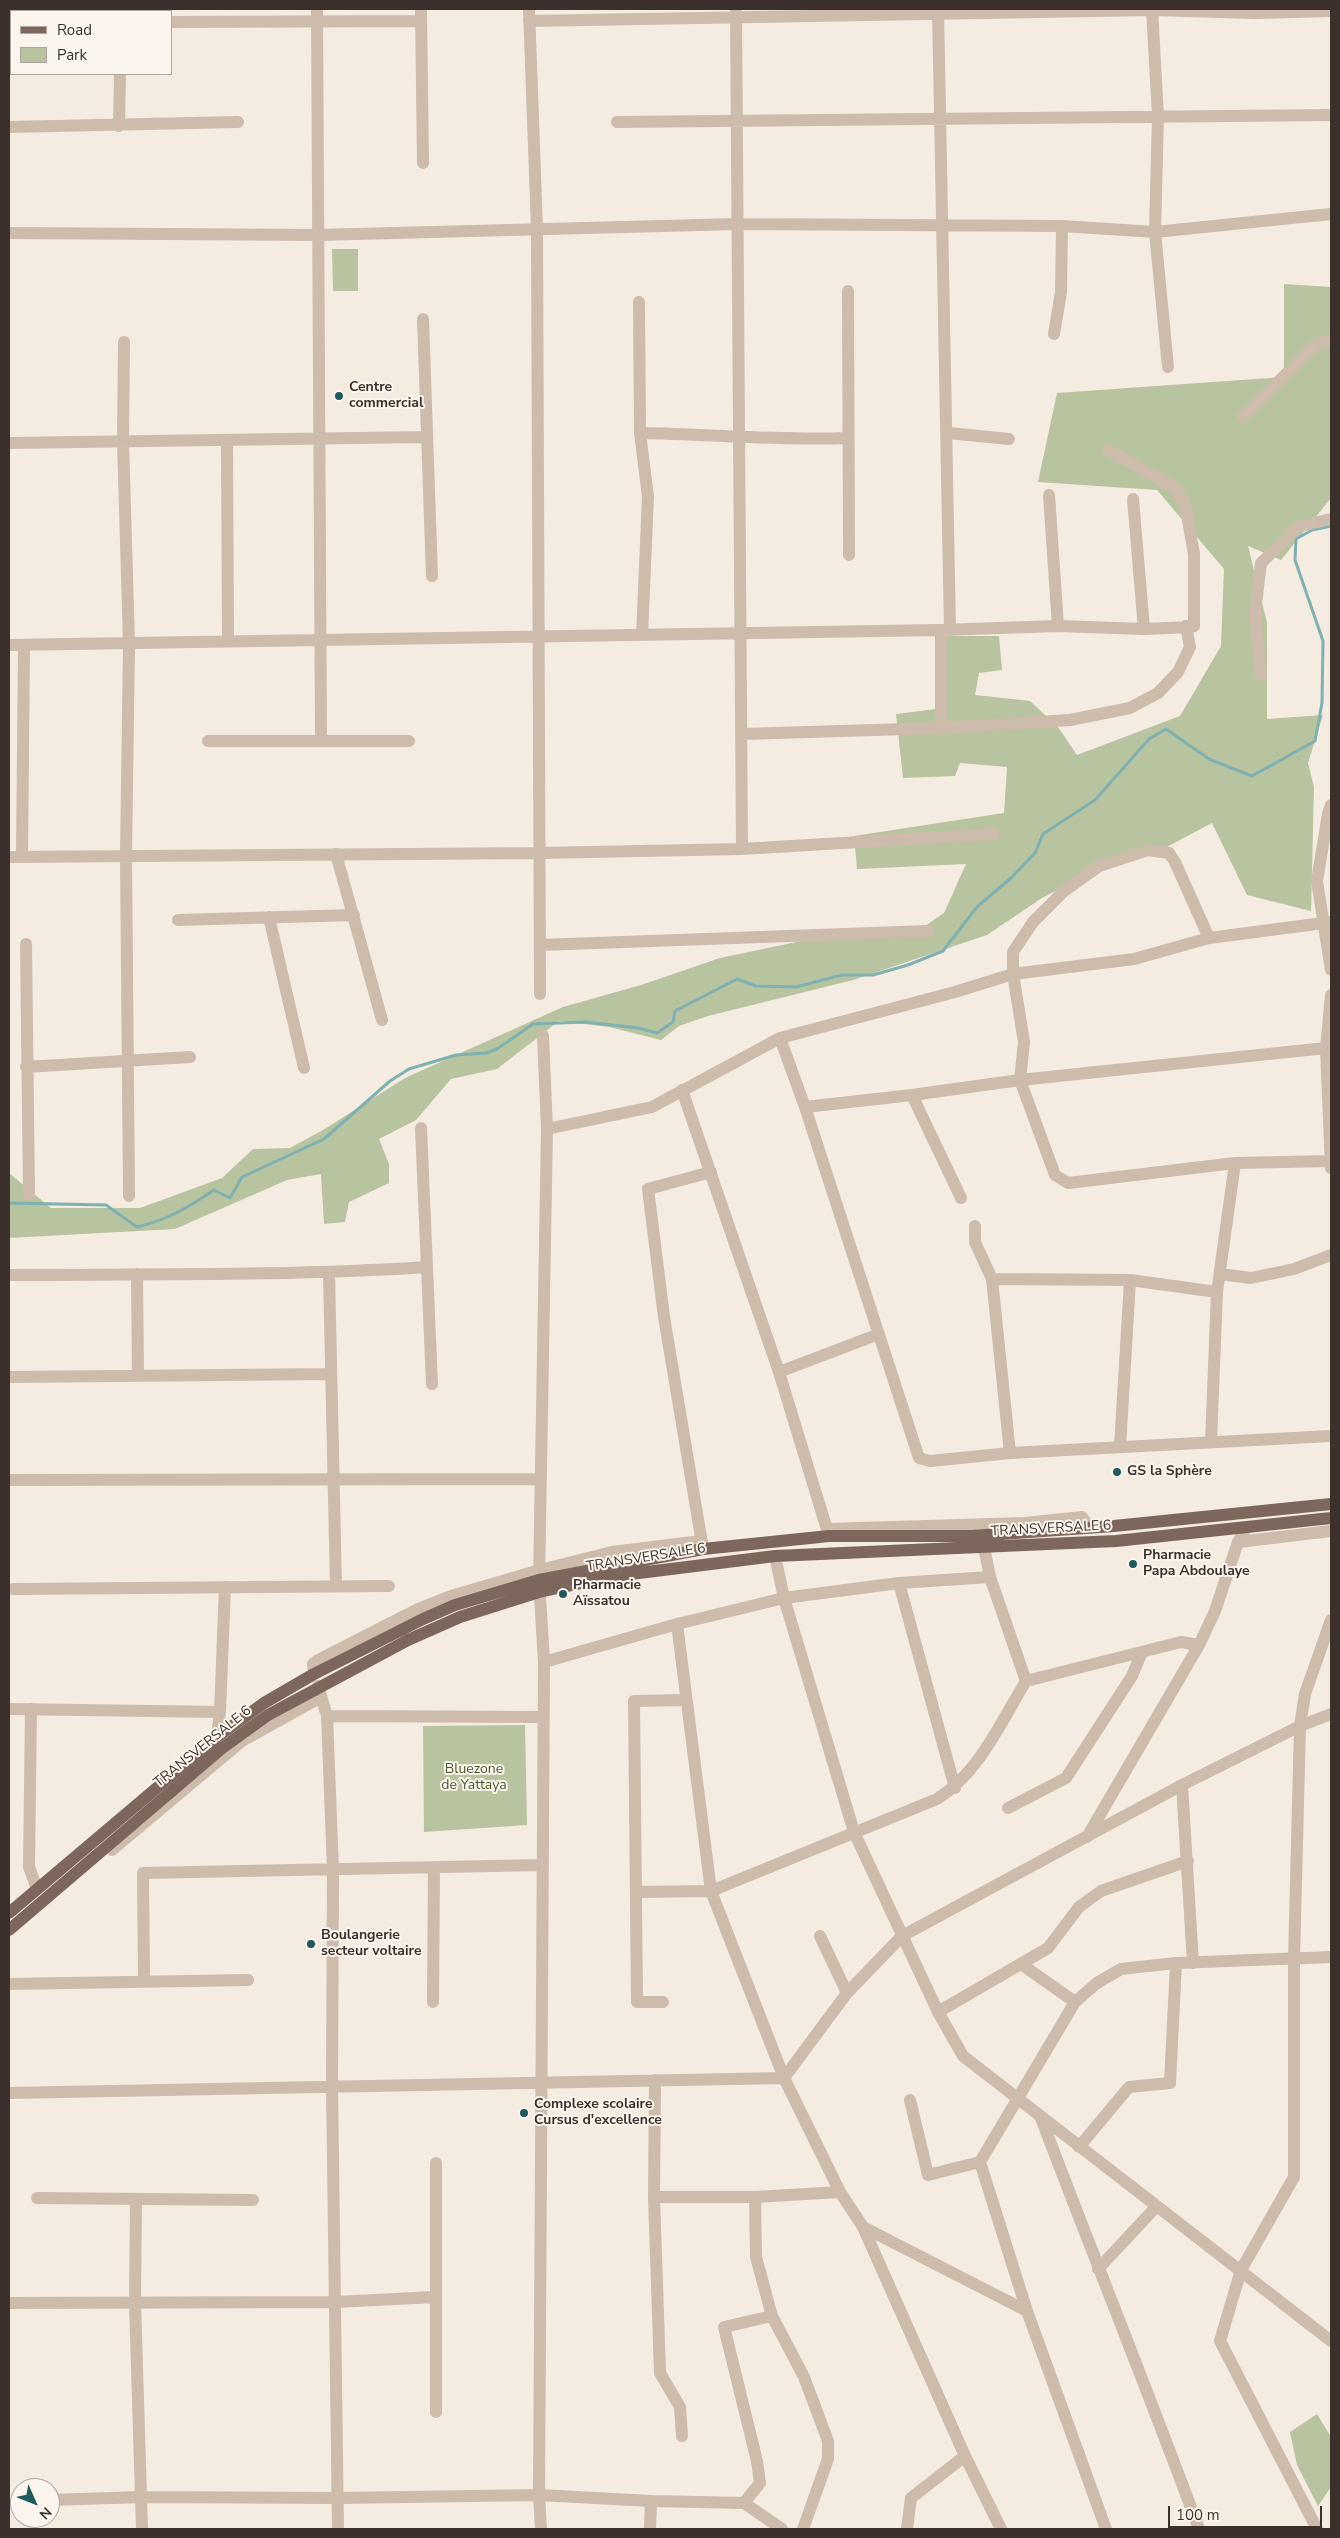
<!DOCTYPE html>
<meta charset="utf-8">
<style>
body{margin:0}
#map{position:relative;width:1340px;height:2538px;overflow:hidden;background:#f4ebe1;font-family:"Nunito Sans",sans-serif}
canvas{display:block}
.frame{position:absolute;inset:0;border:10px solid #3b302b;pointer-events:none}
.legend{position:absolute;left:10px;top:10px;width:162px;height:65px;box-sizing:border-box;background:#fbf5ee;border:1px solid #aea6a0;margin:0;padding:6px 9px;list-style:none;font-size:15px;color:#3b302b}
.legend li{display:flex;align-items:center;gap:10px;height:25px}
.legend b{width:25px;border:1px solid #aea6a0}
.north{position:absolute;left:10px;top:2478px;width:50px;height:50px;box-sizing:border-box;background:#fbf5ee;border:1px solid #aea6a0;border-radius:50%;rotate:134deg;font-size:14px;font-weight:700;line-height:20px;text-align:center;color:#3b302b}
.north::after{content:'';display:block;margin:auto;width:18px;height:22px;background:#1f5a5e;clip-path:polygon(50% 0,100% 100%,50% 72%,0 100%)}
.scale{position:absolute;left:1168px;top:2506px;width:154px;height:22px;box-sizing:border-box;border:2px solid #3b302b;border-top:0;padding-left:6px;font-size:15px;line-height:18px;white-space:nowrap;color:#3b302b;-webkit-text-stroke:4px #fbf5ee;paint-order:stroke}
</style>
<div id="map">
<canvas width="1340" height="2538"></canvas>
<div class="frame"></div>
<ul class="legend">
<li><b style="height:6px;background:#7d675c"></b>Road</li>
<li><b style="height:14px;background:#b8c4a0"></b>Park</li>
</ul>
<div class="north">N</div>
<div class="scale">100 m</div>
</div>
<script>
const c = document.querySelector('canvas').getContext('2d');
c.lineJoin = 'round';
function paint(path, color) { c.fillStyle = color; c.fill(path, 'evenodd'); }
function stroke(path, color, width, dash) { c.strokeStyle = color; c.lineWidth = width; c.lineCap = dash ? 'butt' : 'round'; c.setLineDash(dash || []); c.stroke(path); }
function label(font, color, halo, rows, align = 'center') {
  c.font = font + ' "Nunito Sans",sans-serif'; c.lineWidth = 4; c.setLineDash([]); c.textBaseline = 'middle'; c.strokeStyle = halo; c.fillStyle = color; for (const [text, x, y, turn = 0] of rows) {
    c.save(); c.translate(x, y); c.rotate((+turn || 0) * Math.PI / 180); c.textAlign = isNaN(turn) ? turn : align; if (halo) c.strokeText(text, 0, 0); c.fillText(text, 0, 0); c.restore();
  }
}
const green = new Path2D(`
 M332,249h26v42h-25z
 M1284,284l47,3v211l-50,62 -33,-14 19,77v96l56,-4 -15,48 6,24 -3,124 -64,-16 -35,-72 -51,27 -58,16 -61,32 -55,37 -134,45 -145,36 -29,10 -18,14 -52,-13 -50,-6 -62,48 -46,10 -35,41 -37,19 10,25v19l-40,19 -4,20 -21,2 -3,-50 -34,6 -112,49 -166,9v-65l42,35h89l82,-30 31,-29 37,-1 33,-18 82,-52 158,-71 78,-22 79,-27 86,-18 119,-14 19,-13 22,-49 -109,5 -3,-33 150,-23 3,-46 -47,-4 -5,13 -52,2 -7,-64 40,-5v-73h63l3,34 -23,3 -4,22 55,6 28,26 19,28 103,-39 41,-70 3,-77 -67,-79 -119,-8 19,-89 227,-16z
 M525,1725l2,100 -103,7 -1,-106z
 M1317,2414l14,23v50l-13,19 -21,-41 -7,-33z`);
const stream = new Path2D(`
 M9,1203l97,2 31,22c30,-7 52,-20 77,-37l16,8 12,-21 82,-38 66,-58 19,-12 47,-14 30,-2 11,-4 36,-25 53,-2 52,6 19,5 16,-11 2,-11 62,-32 19,7 40,1 46,-12h31l35,-10 35,-14 34,-44 34,-29 24,-25 8,-19 52,-34 54,-61 17,-10 43,30 43,17 63,-35 7,-38 1,-62 -28,-81 1,-21 16,-9 19,-4`);
const minor = new Path2D(`
 M317,9l4,731
 M421,9l2,154
 M529,9l8,221 3,764
 M736,9l6,840
 M938,9l12,621
 M1152,9l6,107 -3,116 13,135
 M115,11v-2
 M529,21l623,-11 103,3 76,-2
 M171,22l250,-1
 M9,24h2
 M617,122l714,-7
 M119,126l1,-52
 M9,127l229,-5
 M9,233l309,2 420,-11 324,2 93,6 176,-18
 M848,291l1,264
 M639,302l1,131 8,64 -6,138
 M423,319l9,257
 M1054,334l7,-42 1,-66
 M124,342l-1,99 6,203 -3,212 3,340
 M1243,417l72,-72 16,-5
 M640,433c70,1 139,8 208,5
 M948,433l61,6
 M227,440l1,201
 M9,443l417,-6
 M1049,495l9,131
 M1133,499l11,130
 M9,645l932,-15 117,-4 86,3 47,-2 3,-1v-72l-9,-50 -11,-17 -66,-37
 M1261,675l-6,-63 6,-49 39,-37 31,-7
 M941,728v-98
 M742,734l199,-6 129,-8 60,-12 28,-15 20,-21 12,-25 -4,-21
 M208,741h201
 M1331,805l-3,9 -11,67 14,89
 M336,854l46,166
 M9,857l531,-4 202,-4 251,-15
 M22,857l2,-212
 M269,917l35,151
 M178,920l176,-5
 M1209,938l-34,-76 -6,-9 -21,-3 -49,16 -35,25 -31,31 -20,30v22l11,68 -4,38 35,95 13,8 167,-20 95,-2
 M26,944l3,251
 M540,945l388,-14
 M1331,995l-5,53 5,120
 M780,1038l25,69 114,351 11,3 80,-8 321,-17
 M26,1067l164,-10
 M682,1090l97,282 50,164
 M912,1095l49,103
 M805,1107l107,-12 108,-15 306,-32
 M421,1128l11,256
 M547,1129l105,-22 128,-69 175,-46 58,-18 121,-15 75,-21 122,-16
 M975,1226v16l17,37
 M137,1274l1,102
 M329,1274l7,312
 M1220,1274l31,4 43,-9 37,-14
 M9,1275c139,-1 279,1 418,-8
 M779,1372l100,-38
 M9,1377l322,-3
 M1211,1441l6,-149 18,-129
 M1120,1447l10,-167
 M1010,1453l-18,-174 138,1 87,12
 M9,1480l531,-1
 M827,1529l198,-6 57,-6 8,11
 M1238,1542l93,-11
 M984,1547l6,30 36,104
 M703,1549l-39,-232 -16,-128 63,-17
 M775,1556l9,42 70,234 84,180 25,44 368,285
 M899,1583l56,205
 M13,1589l376,-3
 M677,1624l34,267 73,187 56,114 23,35 102,229 36,73
 M544,1662l133,-38 107,-26 115,-15 91,-6
 M314,1674l-1,-10 5,-4 100,-51 33,-13 89,-26 72,-18 89,-11
 M318,1686l9,30 6,154 -1,216 6,443
 M9,1709l211,3 -3,25
 M31,1709l-2,158 8,22
 M220,1712l5,-125
 M327,1716l215,1
 M1182,1785l11,178
 M1008,1808l58,-30 66,-102 10,-24
 M1087,1837l112,-192 16,-34 23,-69 8,-14
 M112,1850l130,-109 79,-44
 M637,1892l74,-1 226,-92c42,-26 64,-77 89,-118l155,-39 18,3
 M820,1936l27,57
 M1021,1964l54,38
 M144,1980l-1,-107 399,-8
 M9,1984l239,-4
 M433,2002l1,-134
 M663,2002h-26l-3,-301 52,-1
 M938,2012l110,-64 31,-41 22,-16 87,-30
 M655,2080l-1,117 6,176 20,34 2,29
 M9,2093l775,-15 63,-85 55,-57 280,-151 118,-59 31,-12
 M910,2100l18,75 52,-13
 M1041,2118c52,137 107,273 158,411
 M1079,2147l50,-60 41,-4 6,-120
 M654,2197h101l85,-5
 M755,2197l1,60 16,59 32,61 24,64v18l-25,70
 M37,2198l216,2
 M136,2199l-1,104 7,226
 M863,2227l164,84 79,218
 M1098,2269l58,-62
 M9,2303l326,-1 100,-5
 M1027,2311l-47,-149 95,-160 22,-19 24,-14 55,-6 155,-6
 M436,2412v-249
 M50,2500l92,-3 197,1 200,-3 112,6 93,2 38,26
 M744,2503l16,-20 -3,-22 -33,-134 48,-11
 M541,2529l-2,-34 5,-833 -5,-82 8,-451 -4,-93
 M650,2529l1,-28
 M907,2529l4,-31 54,-42
 M1317,2529l-97,-188 21,-71 53,-93v-218l6,-233 5,-32 26,-74`);
const major = new Path2D(`
 M9,1913l208,-176 47,-34 50,-29 109,-55 32,-14 84,-25 164,-31 126,-13h143l142,-10 217,-22
 M9,1930l212,-181 47,-34 140,-75 52,-23 79,-25 76,-16 160,-20 341,-15 215,-23`);
const markers = [
 [339,396,5,"#1f5a5e"],
 [1117,1472,5,"#1f5a5e"],
 [1133,1564,5,"#1f5a5e"],
 [563,1594,5,"#1f5a5e"],
 [311,1944,5,"#1f5a5e"],
 [524,2113,5,"#1f5a5e"]
];
const poiNames = [
 ["Centre",349,388],
 ["commercial",349,404],
 ["GS la Sphère",1127,1472],
 ["Pharmacie",1143,1556],
 ["Papa Abdoulaye",1143,1572],
 ["Pharmacie",573,1586],
 ["Aïssatou",573,1602],
 ["Boulangerie",321,1936],
 ["secteur voltaire",321,1952],
 ["Complexe scolaire",534,2105],
 ["Cursus d'excellence",534,2121]
];
const streetNames = [
 ["TRANSVERSALE 6",1051,1529,-3],
 ["TRANSVERSALE 6",646,1558,-9],
 ["TRANSVERSALE 6",203,1747,-39]
];
const parkNames = [
 ["Bluezone",474,1770],
 ["de Yattaya",474,1786]
];
paint(green, '#b8c4a0');
stroke(stream, '#7fb0b2', 3);
stroke(minor, '#cdbbac', 12);
stroke(major, '#7d675c', 12);
for (const [x, y, r, color] of markers) { const dot = new Path2D(); dot.arc(x, y, r, 0, 2 * Math.PI); c.fillStyle = color; c.fill(dot); stroke(dot, '#fbf5ee', 2); }
label('bold 14px', '#3b302b', '#fbf5ee', poiNames, 'left');
label('14px', '#3b302b', '#fbf5ee', streetNames);
label('14px', '#4a5a2e', '#fbf5ee', parkNames);
</script>
